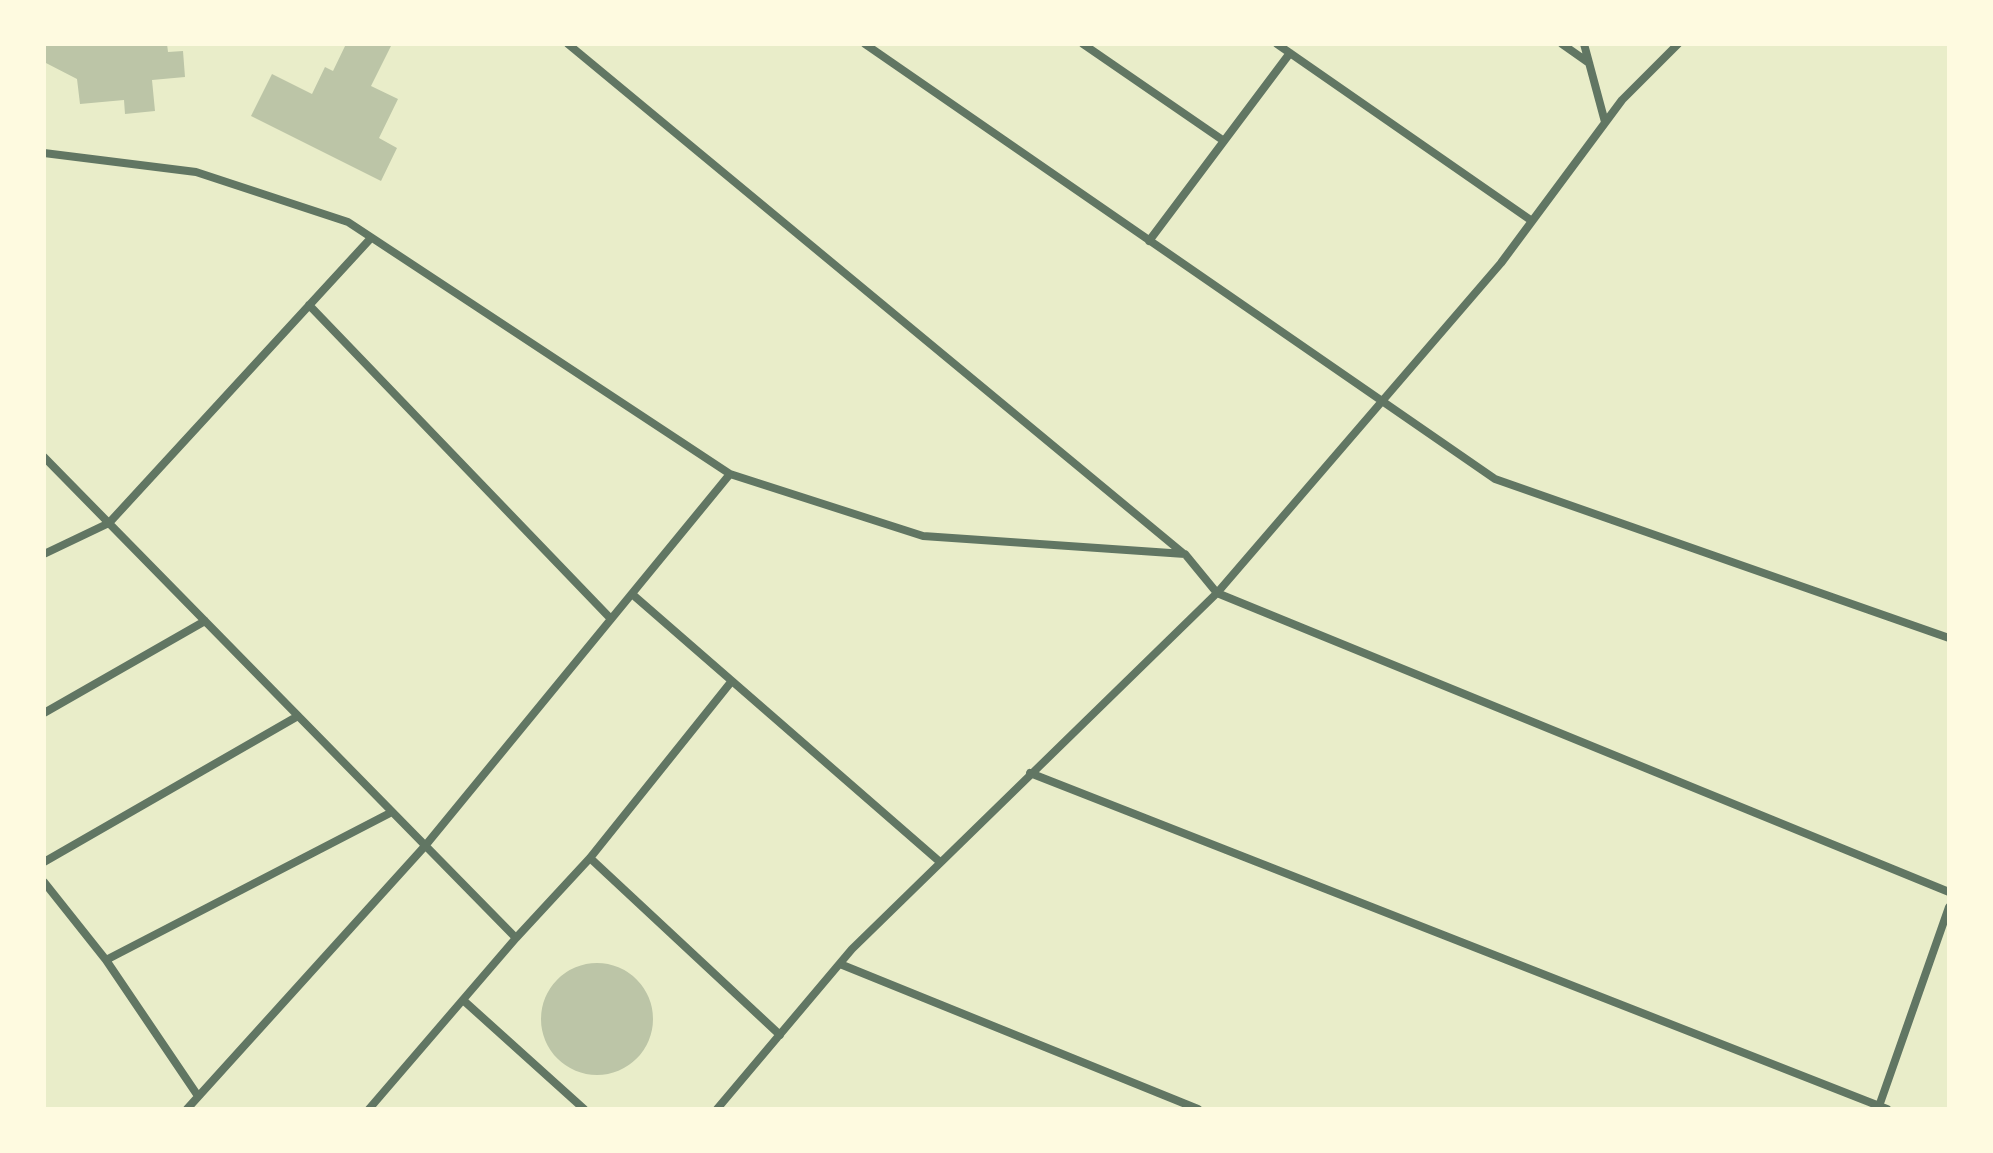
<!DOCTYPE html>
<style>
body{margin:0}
#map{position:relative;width:1993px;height:1153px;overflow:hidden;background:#e9edc9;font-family:"Varela Round",sans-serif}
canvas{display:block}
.frame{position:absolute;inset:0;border:46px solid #fefae0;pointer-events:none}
</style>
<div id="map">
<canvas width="1993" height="1153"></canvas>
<div class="frame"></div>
</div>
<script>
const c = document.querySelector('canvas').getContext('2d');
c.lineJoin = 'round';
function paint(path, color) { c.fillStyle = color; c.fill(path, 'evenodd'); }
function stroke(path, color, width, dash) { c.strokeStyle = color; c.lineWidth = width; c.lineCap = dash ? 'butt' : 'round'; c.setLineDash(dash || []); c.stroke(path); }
const building = new Path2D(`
 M44,44h123l1,8 15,-1 2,26 -33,3 3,31 -30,3 -1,-14 -44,4 -3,-25 -33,-17z
 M346,44h46l-21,42 27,13 -19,39 18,10 -16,33 -130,-65 21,-42 40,20 13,-27 8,4z
 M541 1019a56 56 0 1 1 112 0a56 56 0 1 1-112 0Z`);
const minor = new Path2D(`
 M568,44l616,510
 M865,44l630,435 454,159
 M1083,44l141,97
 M1277,44l255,177
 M1562,44l27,19
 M1584,44l21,78
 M44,153l152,19 152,50 382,252 193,62 262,18 32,39 732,299
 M1149,241l141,-188
 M309,305l302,314
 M44,457l472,481
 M44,554l65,-31 262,-285
 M632,594l308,268
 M44,713l161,-92
 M1030,773l857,336
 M590,858l190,177
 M44,862l254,-146
 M44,882l62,78 92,136
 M106,960l286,-148
 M840,964l358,145
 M463,1000l121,109
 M187,1109l238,-263 305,-372
 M369,1109l147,-171 74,-80 141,-176
 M717,1109l135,-160 365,-356 284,-330 121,-163 56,-56
 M1878,1109l71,-202`);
paint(building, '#bcc5a7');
stroke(minor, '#617663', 8);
</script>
